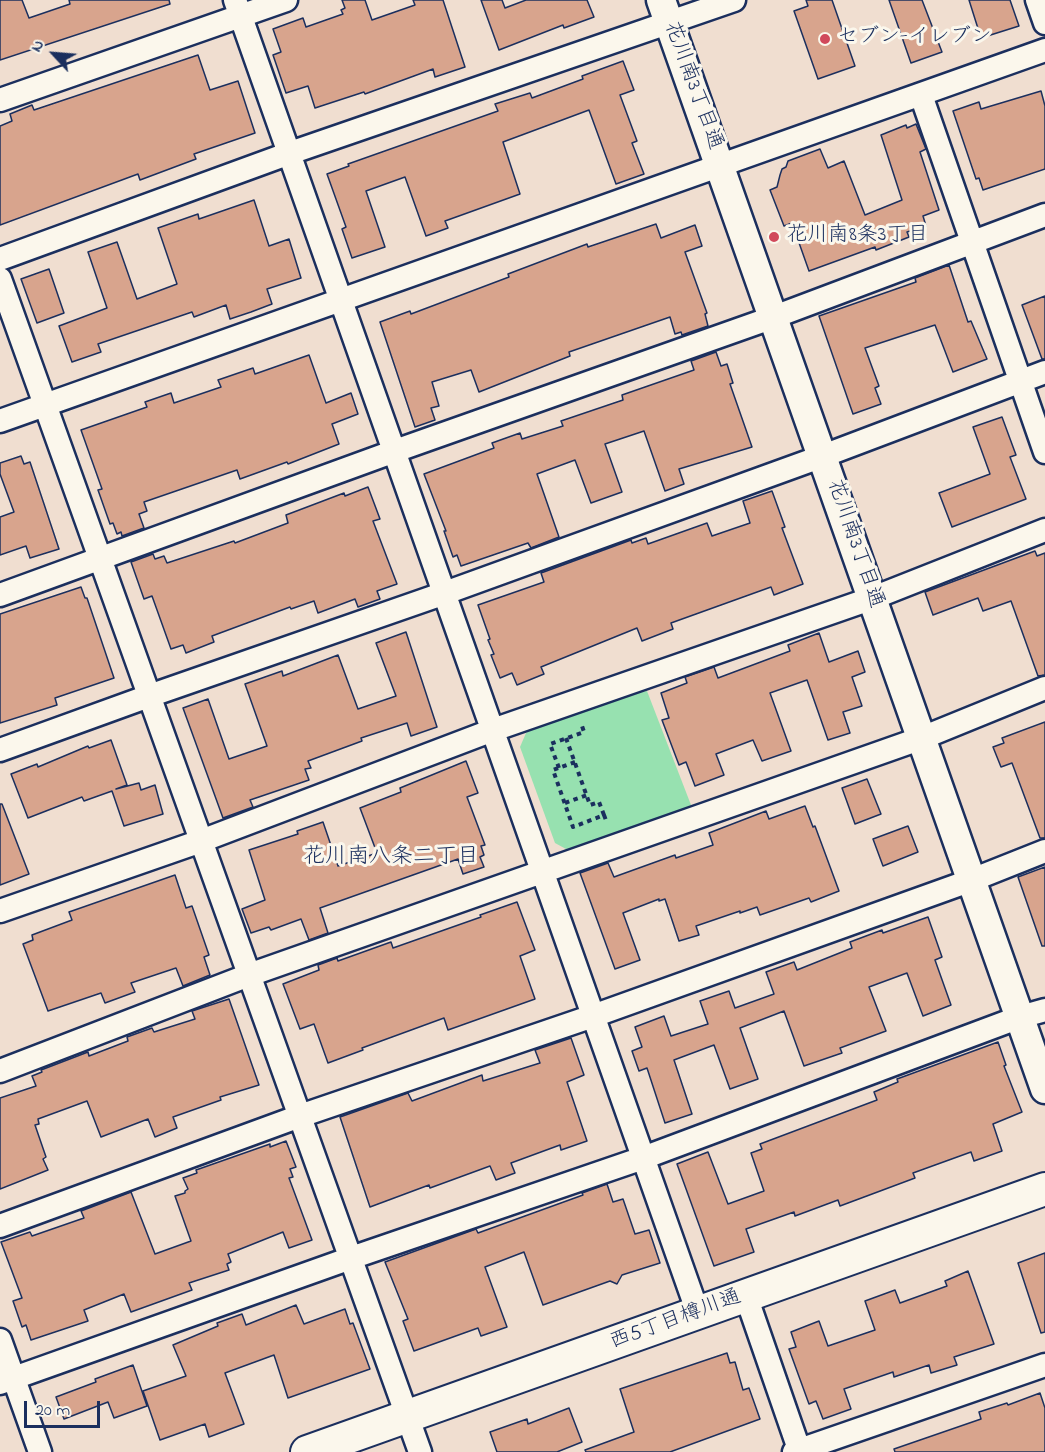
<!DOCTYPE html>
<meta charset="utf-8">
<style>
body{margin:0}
#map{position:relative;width:1045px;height:1452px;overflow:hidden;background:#f0ded0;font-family:"Indie Flower",sans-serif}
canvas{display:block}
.north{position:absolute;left:24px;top:24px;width:60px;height:60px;-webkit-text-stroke:4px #fbf7ec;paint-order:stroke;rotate:296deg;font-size:16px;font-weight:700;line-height:24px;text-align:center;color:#1b2f5e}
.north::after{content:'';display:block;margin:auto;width:21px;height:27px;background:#1b2f5e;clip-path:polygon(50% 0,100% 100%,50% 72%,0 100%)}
.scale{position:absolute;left:24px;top:1401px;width:76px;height:27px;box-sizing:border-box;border:3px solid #1b2f5e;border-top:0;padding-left:8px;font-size:18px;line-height:21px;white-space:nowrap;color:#1b2f5e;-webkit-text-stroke:4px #fbf7ec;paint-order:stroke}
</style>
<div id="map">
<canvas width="1045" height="1452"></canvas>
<div class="north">N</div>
<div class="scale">20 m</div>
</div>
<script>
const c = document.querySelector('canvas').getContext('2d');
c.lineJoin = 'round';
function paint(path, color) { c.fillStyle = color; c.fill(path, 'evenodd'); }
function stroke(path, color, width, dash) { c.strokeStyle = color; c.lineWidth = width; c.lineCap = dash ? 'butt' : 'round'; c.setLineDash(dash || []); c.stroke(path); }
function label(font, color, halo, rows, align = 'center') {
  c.font = font + ' "Indie Flower","Klee One",sans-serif'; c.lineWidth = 6; c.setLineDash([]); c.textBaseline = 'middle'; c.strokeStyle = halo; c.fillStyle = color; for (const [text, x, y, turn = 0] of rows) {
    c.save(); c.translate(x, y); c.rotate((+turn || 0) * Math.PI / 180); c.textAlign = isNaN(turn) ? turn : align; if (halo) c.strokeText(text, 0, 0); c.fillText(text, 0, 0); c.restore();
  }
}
const green = new Path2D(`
 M647,691l44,114 -77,42 -48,2 -11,-6 -35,-96 6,-14 48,-30z`);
const building = new Path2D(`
 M0,0h22l7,18 41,-14 -1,-4h100l1,4 -170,56z
 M342,0h23l7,20 43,-15 -2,-5h30l22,67 -30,10 -2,-8 -68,25 -1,-2 -49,16 -7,-22 -22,7 -13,-38 8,-3 -8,-23 30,-11 3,9 37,-13 -2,-4 4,-2z
 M481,0h21l3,8 21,-8h61l7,17 -30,11 -1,-3 -64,25z
 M806,0h26l23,66 -37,13 -24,-68 14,-5z
 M889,0h33l20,52 -31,11z
 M969,0h41l9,26 -38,12z
 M198,55l12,35 28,-9 17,52 -61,21 2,5 -56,21 -2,-6 -138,51v-99l12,-5 -2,-7 22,-9 2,5z
 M623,61l11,29 -14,5 17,46 -5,2 12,31 -28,10 -27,-74 -86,32 17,52 -75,27 3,7 -22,8 -21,-59 -39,14 19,56 -33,11 -10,-29 4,-2 -19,-53 22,-8 -1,-2 150,-53 -3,-7 35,-11 2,5 51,-19 -1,-3z
 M1041,91l4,15v63l-62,21 -4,-12 -3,1 -23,-68 26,-9 2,7z
 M916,124l10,25 -6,3 19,58 -16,6 3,10 -19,6 2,5 -33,13 -1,-3 -66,24 -17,-48 -8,3 -14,-36 7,-3 3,-12 2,-6 4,-2 2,-6 32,-12 8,19 16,-7 21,54 37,-15 -21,-65 25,-10 1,3z
 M254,200l15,46 20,-7 12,39 -34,11 5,15 -21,8 -21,7 -4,-14 -32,12 -2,-5 -94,32 3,8 -29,10 -13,-36 48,-18 -19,-56 29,-10 20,57 40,-15 -19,-56 40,-14 1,5z
 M656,224l5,14 34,-13 7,21 -17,6 22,61 -2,1 3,12 -26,9 -1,-3 -6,2 -5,-17 -101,35 1,4 -91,36 -8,-22 -39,12 7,24 -8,2 4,12 -20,7 -35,-105 30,-11 1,3 98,-37 -1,-3 79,-30 1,3z
 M949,265l19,57 3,-1 16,38 -34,13 -18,-47 -70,23 14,38 -4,2 6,16 -28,10 -34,-98 97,-34 -1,-4z
 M49,269l15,44 -27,10 -16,-44z
 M1045,296v63h-3l-20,-54z
 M716,352l5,14 6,-2 6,19 -3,1 22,63 -73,22 5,15 -19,7 -21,-60 -39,13 17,48 -31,11 -16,-43 -38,14 22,63 -28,11 -3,-5 -67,23 -4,-11 -4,2 -9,-26h2l-22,-57 70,-26 -2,-5 28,-10 2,6 41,-13 -2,-5 62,-21 -1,-5 72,-25 -3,-9z
 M309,355l17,48 25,-10 7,21 -26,10 7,20 -51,20 -1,-2 -47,17 -3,-9 -93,32 3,9 -8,3 5,14 -22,8 -1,-4 -4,2 -4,-11 -3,1 -12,-34 4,-1 -21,-59 66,-23 -2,-5 26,-9 3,10 47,-16 -3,-7 35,-12 2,6z
 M1002,417l14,38 -6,2 16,42 -74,28 -13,-34 51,-19 -17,-47z
 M21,456l3,8 6,-2 29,87 -29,9 -4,-12 -26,9v-38l14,-5 -14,-38v-11z
 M368,487l12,32 -7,2 24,63 -20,7 3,8 -22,8 -3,-8 -37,14 -4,-12 -23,8 -1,-2 -78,29 2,6 -28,11 -3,-8 -12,4 -19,-53 -8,3 -13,-37 22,-8 2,5 9,-3 3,7 67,-22 1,2 53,-20 -2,-8 58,-22 1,3z
 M772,491l13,36 -3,1 21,56 -29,11 -3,-8 -100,36 2,6 -31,12 -5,-13 -96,39 3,7 -27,11 -5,-12 -12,5 -9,-23 3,-1 -6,-14 2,-1 -12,-34 66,-23 -3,-9 90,-33 1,3 14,-5 2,6 59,-21 5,13 38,-13 -7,-22z
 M1035,551l2,5 8,-3v122l-7,1 -27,-75 -28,10 -5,-13 -45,17 -8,-23z
 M81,587l4,11h2l27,80 -59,20 2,7 -57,18v-109z
 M406,632l31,95 -26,9 -4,-13 -46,15 1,3 -54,20 3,7 -6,1 4,11 -59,20 3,7 -30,11 -40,-110 25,-9 21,60 38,-13 -22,-62 37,-13 1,5 55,-21 20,54 38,-13 -20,-53z
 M819,633l10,29 29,-11 7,21 -13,5 10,29 -19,6 7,21 -22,7 -21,-60 -37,13 21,58 -29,10 -9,-21 -37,14 8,21 -29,11 -9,-24 -7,3 -17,-45 7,-2 -8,-25 26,-10 -2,-6 29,-10 4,11 72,-27 -2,-6z
 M1045,722v116h-5l-28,-75 -11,4 -8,-20 11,-4 -2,-5z
 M111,740l16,45 -11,4 23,-6 2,7 14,-5 8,29 -39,12 -12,-35 -28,10 -2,-4 -54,21 -17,-44 26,-10 1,3 50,-21 1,2z
 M466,761l12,32 -11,4 18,48 -4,1 3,9 -4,2 4,10 -21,7 -5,-15 -138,49 8,25 -19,7 -8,-21 -30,11 -2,-3 -18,6 -9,-24 23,-9 -16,-50 49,-16 -1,-3 26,-9 15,44 39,-13 -17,-45 41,-16 -1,-4z
 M867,779l14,35 -26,10 -13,-36z
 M0,804h2l27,70 -29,11z
 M805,806l8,21 2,-1 24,65 -28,11 -2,-4 -49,17 -3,-8 -17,6v-2l-44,15 3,9 -20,6 -14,-42 -6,2v-2l-36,14 17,47 -25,9 -35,-96 28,-10 6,14 61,-22 1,3 37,-13 -4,-12 57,-22 3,8z
 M908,826l10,26 -35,14 -10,-27z
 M1045,867v79h-3l-24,-69z
 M175,875l11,33 6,-2 17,49 -5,2 6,18 -27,11 -7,-18 -45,15 4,9 -30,11 -4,-10 -53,18 -25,-67 10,-4 -1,-5 40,-15 -3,-8z
 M517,902l18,48 -15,6 15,43 -87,31 -4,-12 -82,30 1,2 -35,13 -14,-39 -14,5 -17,-45 36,-14 -1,-5 19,-7 1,3 53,-19 2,6 88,-31 -1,-2z
 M928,917l14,40 -7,3 16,45 -28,11 -16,-43 -38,14 17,44 -46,17 2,5 -38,13 -20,-55 -44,17 18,51 -28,10 -16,-44 -40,15 18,54 -27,9 -18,-55 -8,3 -7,-20 10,-4 -7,-20 29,-11 7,20 37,-12 -8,-23 29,-10 6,17 39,-14 -8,-22 28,-10 3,8 55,-22 -2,-6 32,-12 1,3z
 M229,999l30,86 -39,12 1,3 -48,17 4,11 -22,9 -7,-18 -47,18 -14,-36 -49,18 1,5 -4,1 11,32 -3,2 5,11 -48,19v-91l36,-12 -4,-10 10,-4 -1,-2 47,-18 1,4 39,-15 -1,-4 25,-9 2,4 41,-13 -3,-8z
 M571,1038l13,37 -17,7 20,59 -26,9 -1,-5 -49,18 4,10 -19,7 -6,-14 -60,22 -1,-3 -59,22 -30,-90 68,-24 4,8 70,-26 1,6 57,-18 -5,-13z
 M998,1042l8,23 -2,1 18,46 -29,12 9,27 -28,10 -3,-9 -58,21 2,5 -75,28 -2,-6 -43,16 -1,-4 -48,17 8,23 -40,14 -37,-102 31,-12 20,52 36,-13 -13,-38 11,-4 -2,-5 117,-44 -3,-8 24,-10 -1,-3z
 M286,1141l10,26 -6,2 3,8 -4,1 23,62 -23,8 -6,-16 -55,22 3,8 -4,2 2,6 -40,13 3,7 -61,22 -7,-18 -40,16 4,11 -57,19 -5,-15 -4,2 -9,-26 9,-3 -21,-56 29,-10 2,4 52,-18 -3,-7 50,-19 24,62 36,-13 -16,-45 10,-3v-2l3,-2 -5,-11 14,-5 -1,-3 74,-26v3z
 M607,1184l6,18 10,-3 12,35 14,-4 11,33 -38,12 -5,9 -7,-3 -67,24 -19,-53 -39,15 22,60 -26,9 -3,-8 -64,23 -11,-30 5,-2 -23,-57 91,-33 2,4 105,-38 -1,-2z
 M1045,1253v79l-4,1 -23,-70z
 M968,1271l26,73 -40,13 3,8 -26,8 -2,-8 -35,12 -1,-5 -49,17 7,20 -28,10 -7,-18 -7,3 -20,-55 7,-2 -5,-15 28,-11 9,25 47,-16 -10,-29 30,-11 5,13 47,-17 -2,-5z
 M296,1305l8,19 41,-15 5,15 3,-1 17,46 -82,29 -14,-43 -49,18 19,51 -35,13 -4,-13 -45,16 -17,-49 43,-15 -13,-31 45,-19 -1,-3 25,-9 4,11z
 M727,1353l3,10 5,-1 8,28 6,-2 11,31 -90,33h-84l-1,-2 49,-18 -14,-43z
 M133,1365l14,41 -33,12 -6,-16 -44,17 -8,-22 40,-15 -1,-3z
 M1040,1393l5,15v44h-150l-1,-3 87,-30 -2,-7 28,-9 1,2z
 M569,1408l13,34 -25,10h-60l-7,-20 37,-13 1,5z`);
const path = new Path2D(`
 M566,738l24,67 9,-3 5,13
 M575,762l-22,8 20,57 31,-12 3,8
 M559,768l-9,-24 34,-12 -3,-9
 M565,803l22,-8`);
const minor = new Path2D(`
 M235,0l463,1313
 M1037,0l8,23
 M921,95l124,357
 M0,100l286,-100
 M0,259l290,-106 444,-153
 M0,279l420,1173
 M0,421l1045,-371
 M0,595l395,-144 379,-134 271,-102
 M0,750l149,-54 296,-103 378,-137 222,-84
 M0,911l201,-70 292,-111 380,-132 172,-68
 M0,1071l249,-96 673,-237 123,-50
 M0,1226l300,-110 293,-100 379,-136 73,-29
 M746,1296l54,156
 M0,1340l40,112
 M0,1383l351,-125 292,-100 377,-141 25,-7
 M794,1452l251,-87`);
const tertiary = new Path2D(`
 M661,0l384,1089`);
const secondary = new Path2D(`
 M307,1452l738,-263`);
const markers = [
 [825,39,6,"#d1495b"],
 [774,237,6,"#d1495b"]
];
const poiNames = [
 ["セブン-イレブン",837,39],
 ["花川南8条3丁目",786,237]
];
const streetNames = [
 ["花川南3丁目通",692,86,70],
 ["花川南3丁目通",854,544,71],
 ["西5丁目樽川通",676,1321,-20]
];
const neighbourhoodNames = [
 ["花川南八条二丁目",391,858]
];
paint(green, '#97e1b0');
paint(building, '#d8a48d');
stroke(building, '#1b2f5e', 1.5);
stroke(minor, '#1b2f5e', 27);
stroke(tertiary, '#1b2f5e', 33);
stroke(secondary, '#1b2f5e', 36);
stroke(path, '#1b2f5e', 4, [4.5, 4.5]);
stroke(minor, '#fbf7ec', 22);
stroke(tertiary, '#fbf7ec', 28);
stroke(secondary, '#fbf7ec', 32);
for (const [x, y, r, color] of markers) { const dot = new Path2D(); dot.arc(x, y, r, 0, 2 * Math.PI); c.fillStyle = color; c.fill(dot); stroke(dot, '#fbf7ec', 2); }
label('21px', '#1b2f5e', '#fbf7ec', poiNames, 'left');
label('21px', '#1b2f5e', '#fbf7ec', streetNames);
label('22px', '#1b2f5e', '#fbf7ec', neighbourhoodNames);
</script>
